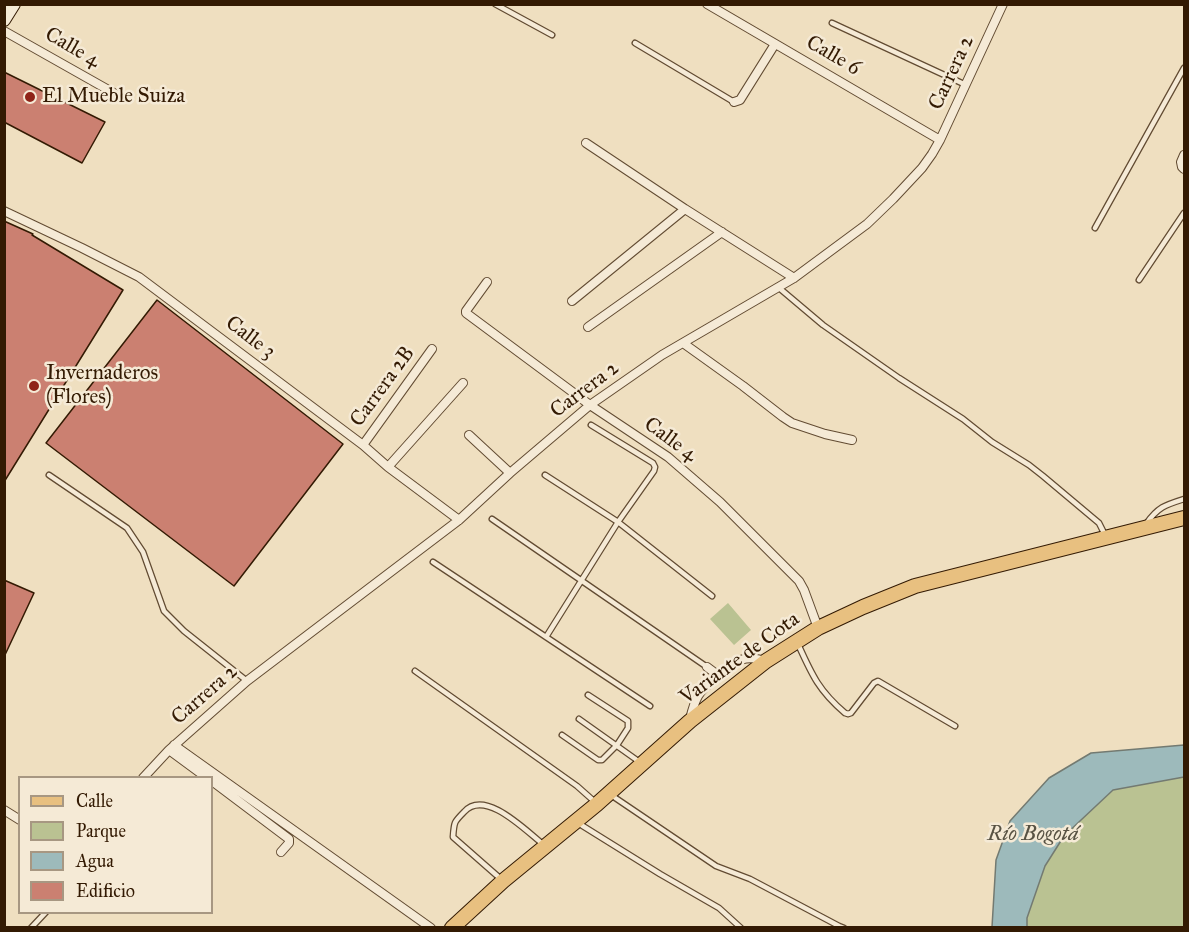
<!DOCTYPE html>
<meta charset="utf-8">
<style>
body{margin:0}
#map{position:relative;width:1189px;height:932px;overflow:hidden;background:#efdfc0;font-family:"IM FELL Great Primer",serif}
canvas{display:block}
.frame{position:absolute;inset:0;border:6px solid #331a03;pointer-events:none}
.legend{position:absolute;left:18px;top:776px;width:195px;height:138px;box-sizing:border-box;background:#f5ead6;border:2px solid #a79782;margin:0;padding:8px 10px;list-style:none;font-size:18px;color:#331a03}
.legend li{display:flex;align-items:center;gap:12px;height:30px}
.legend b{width:30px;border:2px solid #a79782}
</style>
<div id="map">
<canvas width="1189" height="932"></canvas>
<div class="frame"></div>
<ul class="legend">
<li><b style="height:8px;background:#e8c080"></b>Calle</li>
<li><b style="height:16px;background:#bac292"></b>Parque</li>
<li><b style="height:16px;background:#9dbabb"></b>Agua</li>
<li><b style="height:16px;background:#cb8071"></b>Edificio</li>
</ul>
</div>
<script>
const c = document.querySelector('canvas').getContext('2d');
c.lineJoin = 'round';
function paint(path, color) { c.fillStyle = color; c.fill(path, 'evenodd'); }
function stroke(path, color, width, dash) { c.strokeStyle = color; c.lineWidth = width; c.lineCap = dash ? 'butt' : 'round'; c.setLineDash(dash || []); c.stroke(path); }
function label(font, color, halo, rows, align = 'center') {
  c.font = font + ' "IM FELL Great Primer",serif'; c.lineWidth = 5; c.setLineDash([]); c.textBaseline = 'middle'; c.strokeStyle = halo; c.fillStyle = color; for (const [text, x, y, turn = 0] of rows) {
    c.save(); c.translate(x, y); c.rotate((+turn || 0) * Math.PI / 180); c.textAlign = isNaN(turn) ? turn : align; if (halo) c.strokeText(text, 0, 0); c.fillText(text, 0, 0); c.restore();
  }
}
const green = new Path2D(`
 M728,603l23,27 -17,15 -24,-26z
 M1184,777v150l-157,1v-10l18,-52 19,-30 49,-46z`);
const water = new Path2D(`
 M1184,745v32l-71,13 -49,46 -19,30 -18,52v9h-35l4,-67 14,-39 39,-43 42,-25z`);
const building = new Path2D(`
 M4,72l101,50 -23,41 -78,-41z
 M4,221l29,13 -1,1 91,55 -119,192z
 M157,300l186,144 -109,142 -188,-143z
 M4,580l30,13 -30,64z`);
const service = new Path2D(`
 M495,4l57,31
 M832,23l134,62
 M635,43l99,59
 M1095,228l89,-160
 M1139,280l45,-67
 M778,287l45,38 76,53 64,41 29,23 37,23 14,11 56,47 7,14
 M49,475l78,53 16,24 21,59 20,20 63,50
 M545,475l73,47 94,74
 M492,519l215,148
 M1146,524c12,-17 19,-19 38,-25
 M433,562l217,144
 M546,637l72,-115 36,-51 1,-4 -2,-4 -62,-38
 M798,644c14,31 21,47 47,69l3,1 3,-1 23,-30 4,-2 77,45
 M415,671l162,115 18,16
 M579,719l62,44
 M562,735l36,25h4l15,-15 11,-17v-7l-40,-26
 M611,795l105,71 34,13 89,47 5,2
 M578,823l82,51 59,34 22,20
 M502,880l-49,-43c1,-15 1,-15 11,-25 21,-24 62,19 80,33
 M31,928l15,-16`);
const minor = new Path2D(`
 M707,4l233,136
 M4,31l117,66
 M734,102l6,-2 35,-56
 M586,143l99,66 109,69
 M1184,155l-3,7 1,5 2,2
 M4,211l78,37 57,29 224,168 25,22 71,53
 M487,282l-21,29v2l124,92 78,52 52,45 79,79 5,9 14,38
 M572,301l113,-92
 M588,327l134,-95
 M683,343l60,43 40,31 9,6 33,11 27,6
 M469,435l41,38
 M363,445l69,-96
 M388,467l75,-84
 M707,667l12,9
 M690,719c2,-8 4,-16 8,-23 5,-9 13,-14 21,-20 18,-15 23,-22 47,-15
 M174,745l257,183
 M169,750l38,28
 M143,778l26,-28 78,-69 212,-161 51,-47 80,-68 72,-50 132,-77 73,-54 26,-25 29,-31 10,-14 8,-14 63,-136
 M212,781l77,58v4l-8,9
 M4,810l16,10`);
const secondary = new Path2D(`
 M4,20l10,-16`);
const primary = new Path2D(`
 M452,928l51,-47 94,-77 93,-83 76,-60 52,-33 45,-21 52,-21 269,-68`);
const markers = [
 [30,97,6,"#8f2418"],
 [34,386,6,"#8f2418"]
];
const streetNames = [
 ["Calle 4",72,48,30],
 ["Calle 6",833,56,30],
 ["Carrera 2",952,73,-65],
 ["Calle 3",250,338,37],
 ["Carrera 2B",383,387,-54],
 ["Carrera 2",585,390,-37],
 ["Calle 4",670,440,36],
 ["Variante de Cota",740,659,-36],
 ["Carrera 2",205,695,-41]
];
const poiNames = [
 ["El Mueble Suiza",42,97],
 ["Invernaderos",46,374],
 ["(Flores)",46,398]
];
const waterNames = [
 ["Río Bogotá",1033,835]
];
paint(green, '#bac292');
paint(water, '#9dbabb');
stroke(water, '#737a71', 1.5);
paint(building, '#cb8071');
stroke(building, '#331a03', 1.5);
stroke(service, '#624b32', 7);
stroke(minor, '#624b32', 10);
stroke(secondary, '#331a03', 14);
stroke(primary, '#331a03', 16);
stroke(service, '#f5ead6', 4.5);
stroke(minor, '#f5ead6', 8);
stroke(secondary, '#f5ead6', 12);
stroke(primary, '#e8c080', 14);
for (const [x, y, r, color] of markers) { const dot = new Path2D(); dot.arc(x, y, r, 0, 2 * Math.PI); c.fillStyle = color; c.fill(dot); stroke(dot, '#f5ead6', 2); }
label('21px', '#331a03', '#f5ead6', streetNames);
label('21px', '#331a03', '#f5ead6', poiNames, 'left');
label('italic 22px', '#585243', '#f5ead6', waterNames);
</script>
